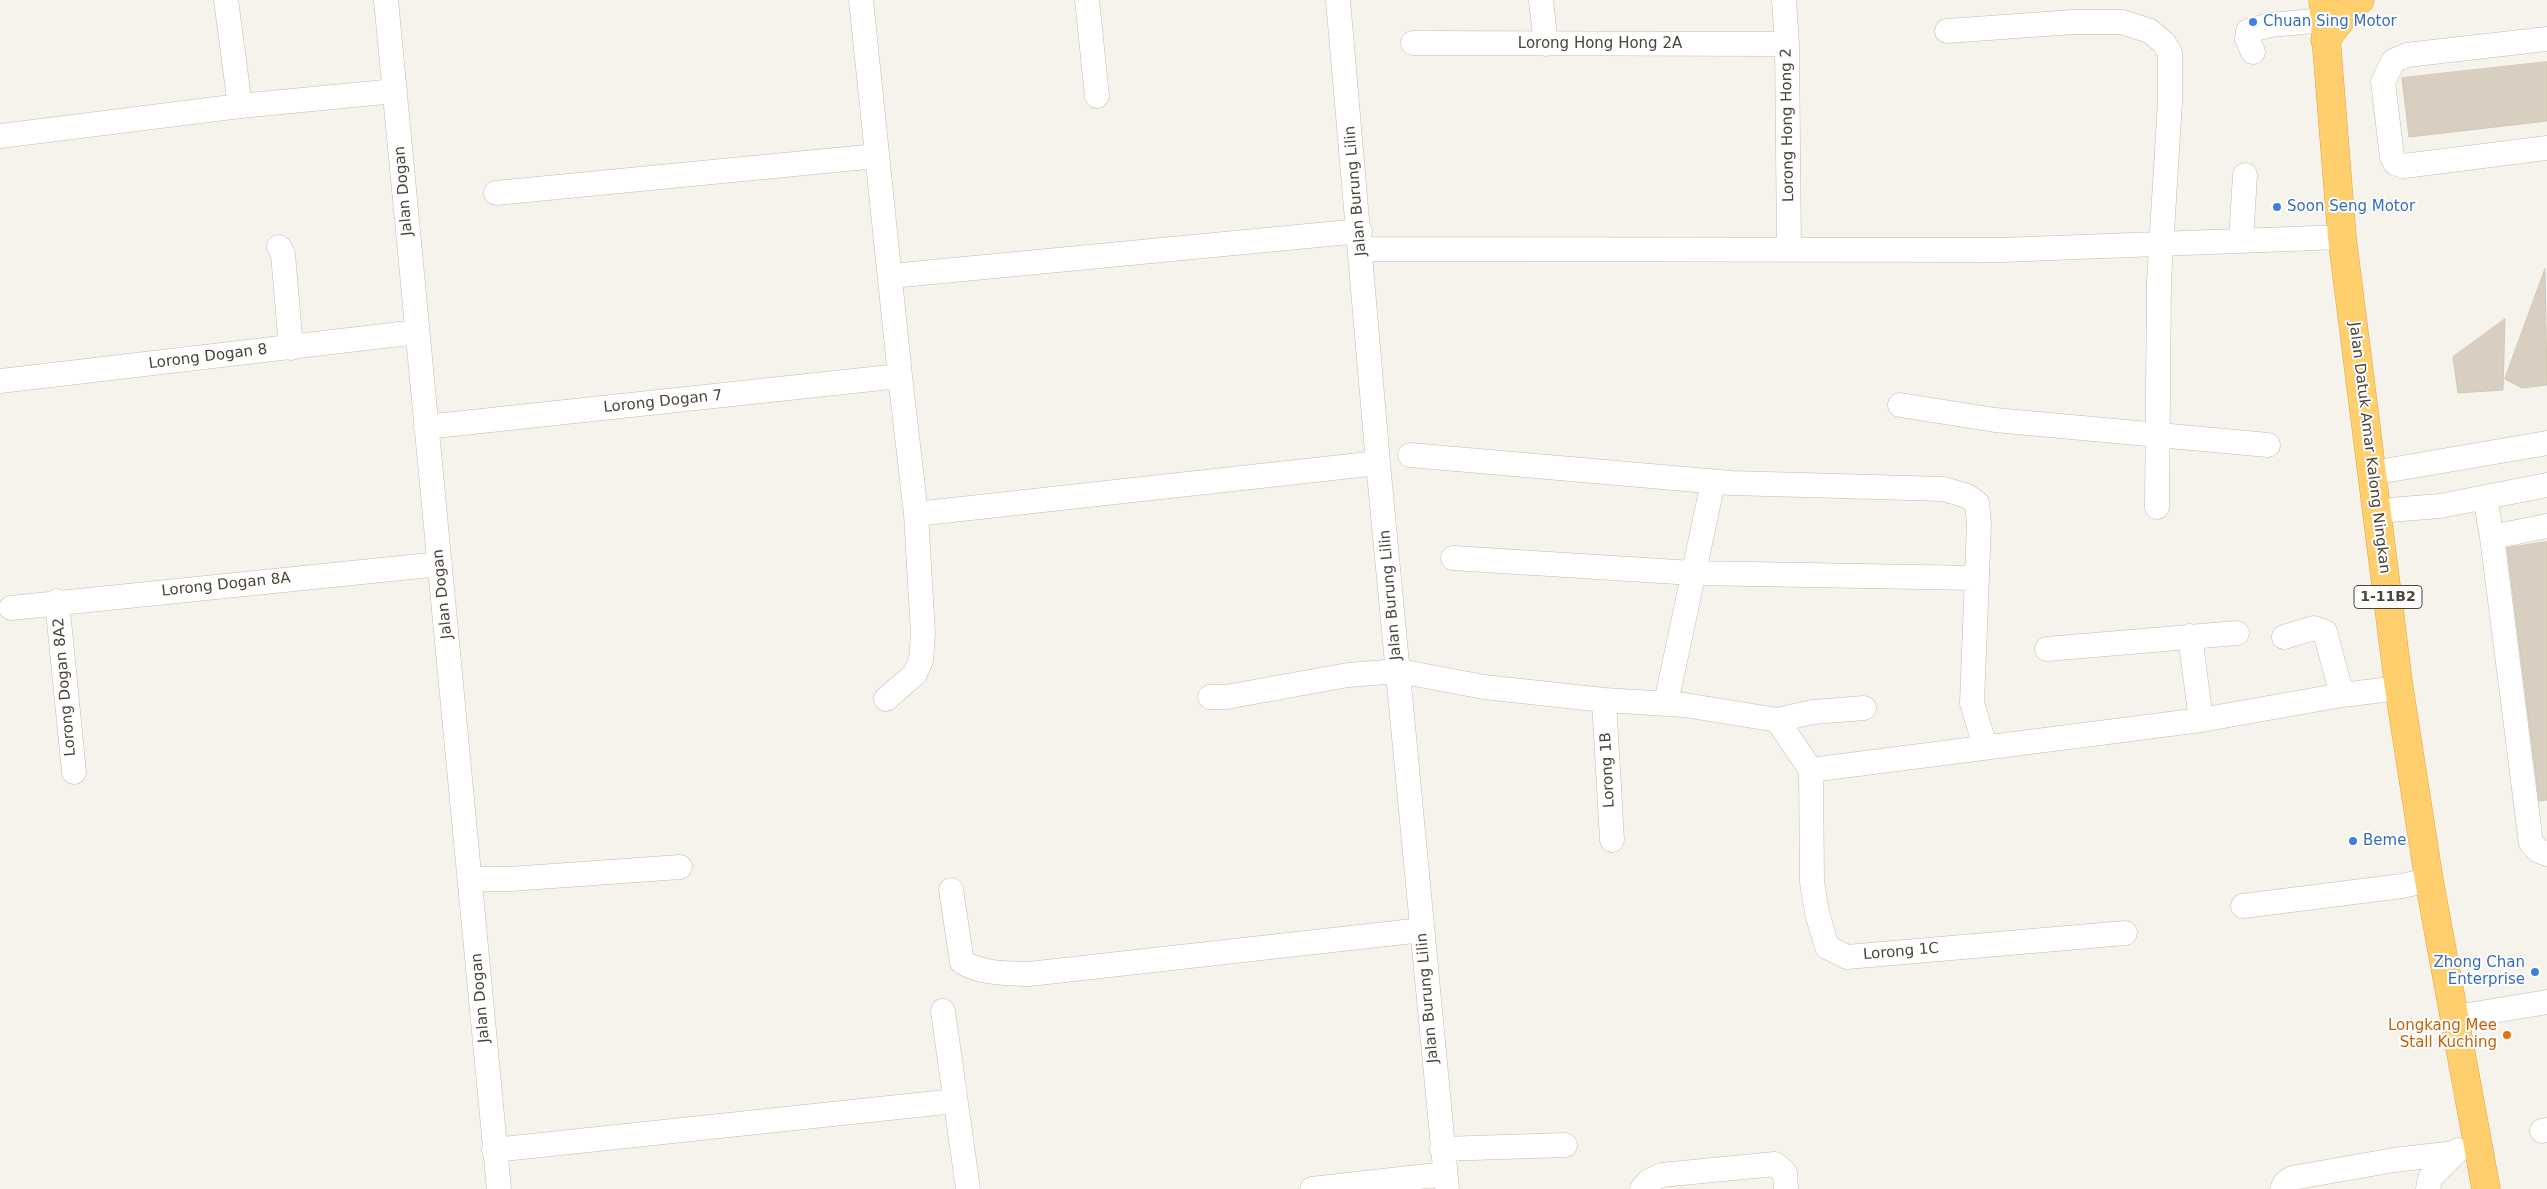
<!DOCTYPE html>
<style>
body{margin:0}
canvas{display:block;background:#f6f3ec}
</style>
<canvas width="2547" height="1189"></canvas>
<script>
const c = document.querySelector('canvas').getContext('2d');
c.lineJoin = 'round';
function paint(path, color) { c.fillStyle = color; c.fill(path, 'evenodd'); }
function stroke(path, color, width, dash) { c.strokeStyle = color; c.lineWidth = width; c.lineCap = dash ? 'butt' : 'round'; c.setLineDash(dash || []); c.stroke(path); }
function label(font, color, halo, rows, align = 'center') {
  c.font = font + ' "DejaVu Sans",sans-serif'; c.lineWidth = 4; c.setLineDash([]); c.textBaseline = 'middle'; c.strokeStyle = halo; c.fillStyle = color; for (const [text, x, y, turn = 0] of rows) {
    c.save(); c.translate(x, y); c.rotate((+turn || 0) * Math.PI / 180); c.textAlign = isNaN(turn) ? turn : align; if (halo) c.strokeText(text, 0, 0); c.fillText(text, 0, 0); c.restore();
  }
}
const building = new Path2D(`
 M2547,62v59l-138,16 -7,-59z
 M2545,269l2,116 -25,3 -17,-9z
 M2505,319l-2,71 -45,3 -5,-36z
 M2547,542v258l-8,1 -32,-253z`);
const minor = new Path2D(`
 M226,0l14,106
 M386,0l113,1189
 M861,0l39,376 16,138 7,120 -2,26 -6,14 -29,25
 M1087,0l10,96
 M1338,0l40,463 69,726
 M1541,0l5,44
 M1784,0l3,44 2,205
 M1947,31l126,-9h49l28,9 14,12 6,10v48l-11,180 -2,226
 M2547,39l-140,16 -14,6 -10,21 9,75 3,6 9,3 143,-18
 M1413,43l374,1
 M2253,52l-6,-13 1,-8 22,-6 54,-5
 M0,136l240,-30 155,-15
 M496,193l381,-37
 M2241,240l4,-65
 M279,247l4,7 8,94
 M1361,249l640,1 341,-13
 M891,276l469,-45
 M0,381l417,-49
 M1900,405l95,15 273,25
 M426,427l474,-51
 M1410,455l321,28 213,6 23,7 10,7 2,21 -7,179 13,43
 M2372,473l175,-30
 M2485,498l7,39 39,306 8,8 8,3
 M2377,511l63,-5 107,-21
 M916,514l462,-51
 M2492,537l55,-11
 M1453,558l240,15 282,5
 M57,601l17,171
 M11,608l429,-44
 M2190,636l11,84
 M2284,637l30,-9 11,4 17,63
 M2047,649l190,-16
 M1210,697h16l122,-22 51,-4 85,16 120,13 81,5 92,15 34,50
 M1604,700l8,140
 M1666,703l47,-221
 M1777,720l36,-8 51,-4
 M1811,770l390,-50 141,-25 57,-7
 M1811,770l1,112 5,31 10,34 20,10 278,-24
 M470,879h40l170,-12
 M951,890l11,72c20,12 44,11 67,12l393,-44
 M2243,906l159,-20 27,-6
 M943,1011l25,178
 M2456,1017l91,-15
 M2542,1131l5,-1
 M1442,1149l123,-4
 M494,1150l461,-49
 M1312,1189l133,-15
 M1642,1189l7,-8 13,-6 113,-11 10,9 1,16
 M2282,1189l3,-6 7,-5 102,-18 61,-7
 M2428,1189l2,-11 28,-28`);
const highway = new Path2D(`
 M2323,0l19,237 57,451 30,192 57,309
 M2325,40l29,-37 6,-3`);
const markers = [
 [2253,22,5,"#3f7fe0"],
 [2277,207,5,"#3f7fe0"],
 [2353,841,5,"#3f7fe0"],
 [2535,972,5,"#3f7fe0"],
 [2507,1035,5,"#e8710a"]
];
const shields = [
 [2388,597,68]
];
const shieldNames = [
 ["1-11B2",2388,597]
];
const shopNames = [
 ["Chuan Sing Motor",2263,22],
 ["Soon Seng Motor",2287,207],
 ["Beme",2363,841],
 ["Zhong Chan",2525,963,"right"],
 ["Enterprise",2525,980,"right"]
];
const streetNames = [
 ["Lorong Hong Hong 2A",1600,44],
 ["Lorong Hong Hong 2",1788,125,-91],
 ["Jalan Dogan",404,191,-95],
 ["Jalan Burung Lilin",1356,191,-95],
 ["Lorong Dogan 8",208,357,-7],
 ["Lorong Dogan 7",663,402,-6],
 ["Jalan Datuk Amar Kalong Ningkan",2369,448,83],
 ["Lorong Dogan 8A",226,585,-6],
 ["Jalan Dogan",443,594,-96],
 ["Jalan Burung Lilin",1391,595,-95],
 ["Lorong Dogan 8A2",65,687,-95],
 ["Lorong 1B",1608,770,-93],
 ["Lorong 1C",1901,952,-5],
 ["Jalan Dogan",481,998,-95],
 ["Jalan Burung Lilin",1428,998,-95]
];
const foodNames = [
 ["Longkang Mee",2497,1026],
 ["Stall Kuching",2497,1043]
];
paint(building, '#d8cfc1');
stroke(building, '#d3c7b4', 1);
stroke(minor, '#c2bbae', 25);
stroke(highway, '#e0a43c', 29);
stroke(minor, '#fff', 24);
stroke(highway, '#ffcf6e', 28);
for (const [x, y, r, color] of markers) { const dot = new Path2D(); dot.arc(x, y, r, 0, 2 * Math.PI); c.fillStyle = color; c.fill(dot); stroke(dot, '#fff', 2); }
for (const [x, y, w] of shields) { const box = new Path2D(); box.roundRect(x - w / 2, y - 11.5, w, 23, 4); c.fillStyle = '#fff'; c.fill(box); stroke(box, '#4b4439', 1); }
label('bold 14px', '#4b4439', null, shieldNames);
label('15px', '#366cbe', '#fff', shopNames, 'left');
label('15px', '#4b4439', '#fff', streetNames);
label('15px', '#c56008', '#fff', foodNames, 'right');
</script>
